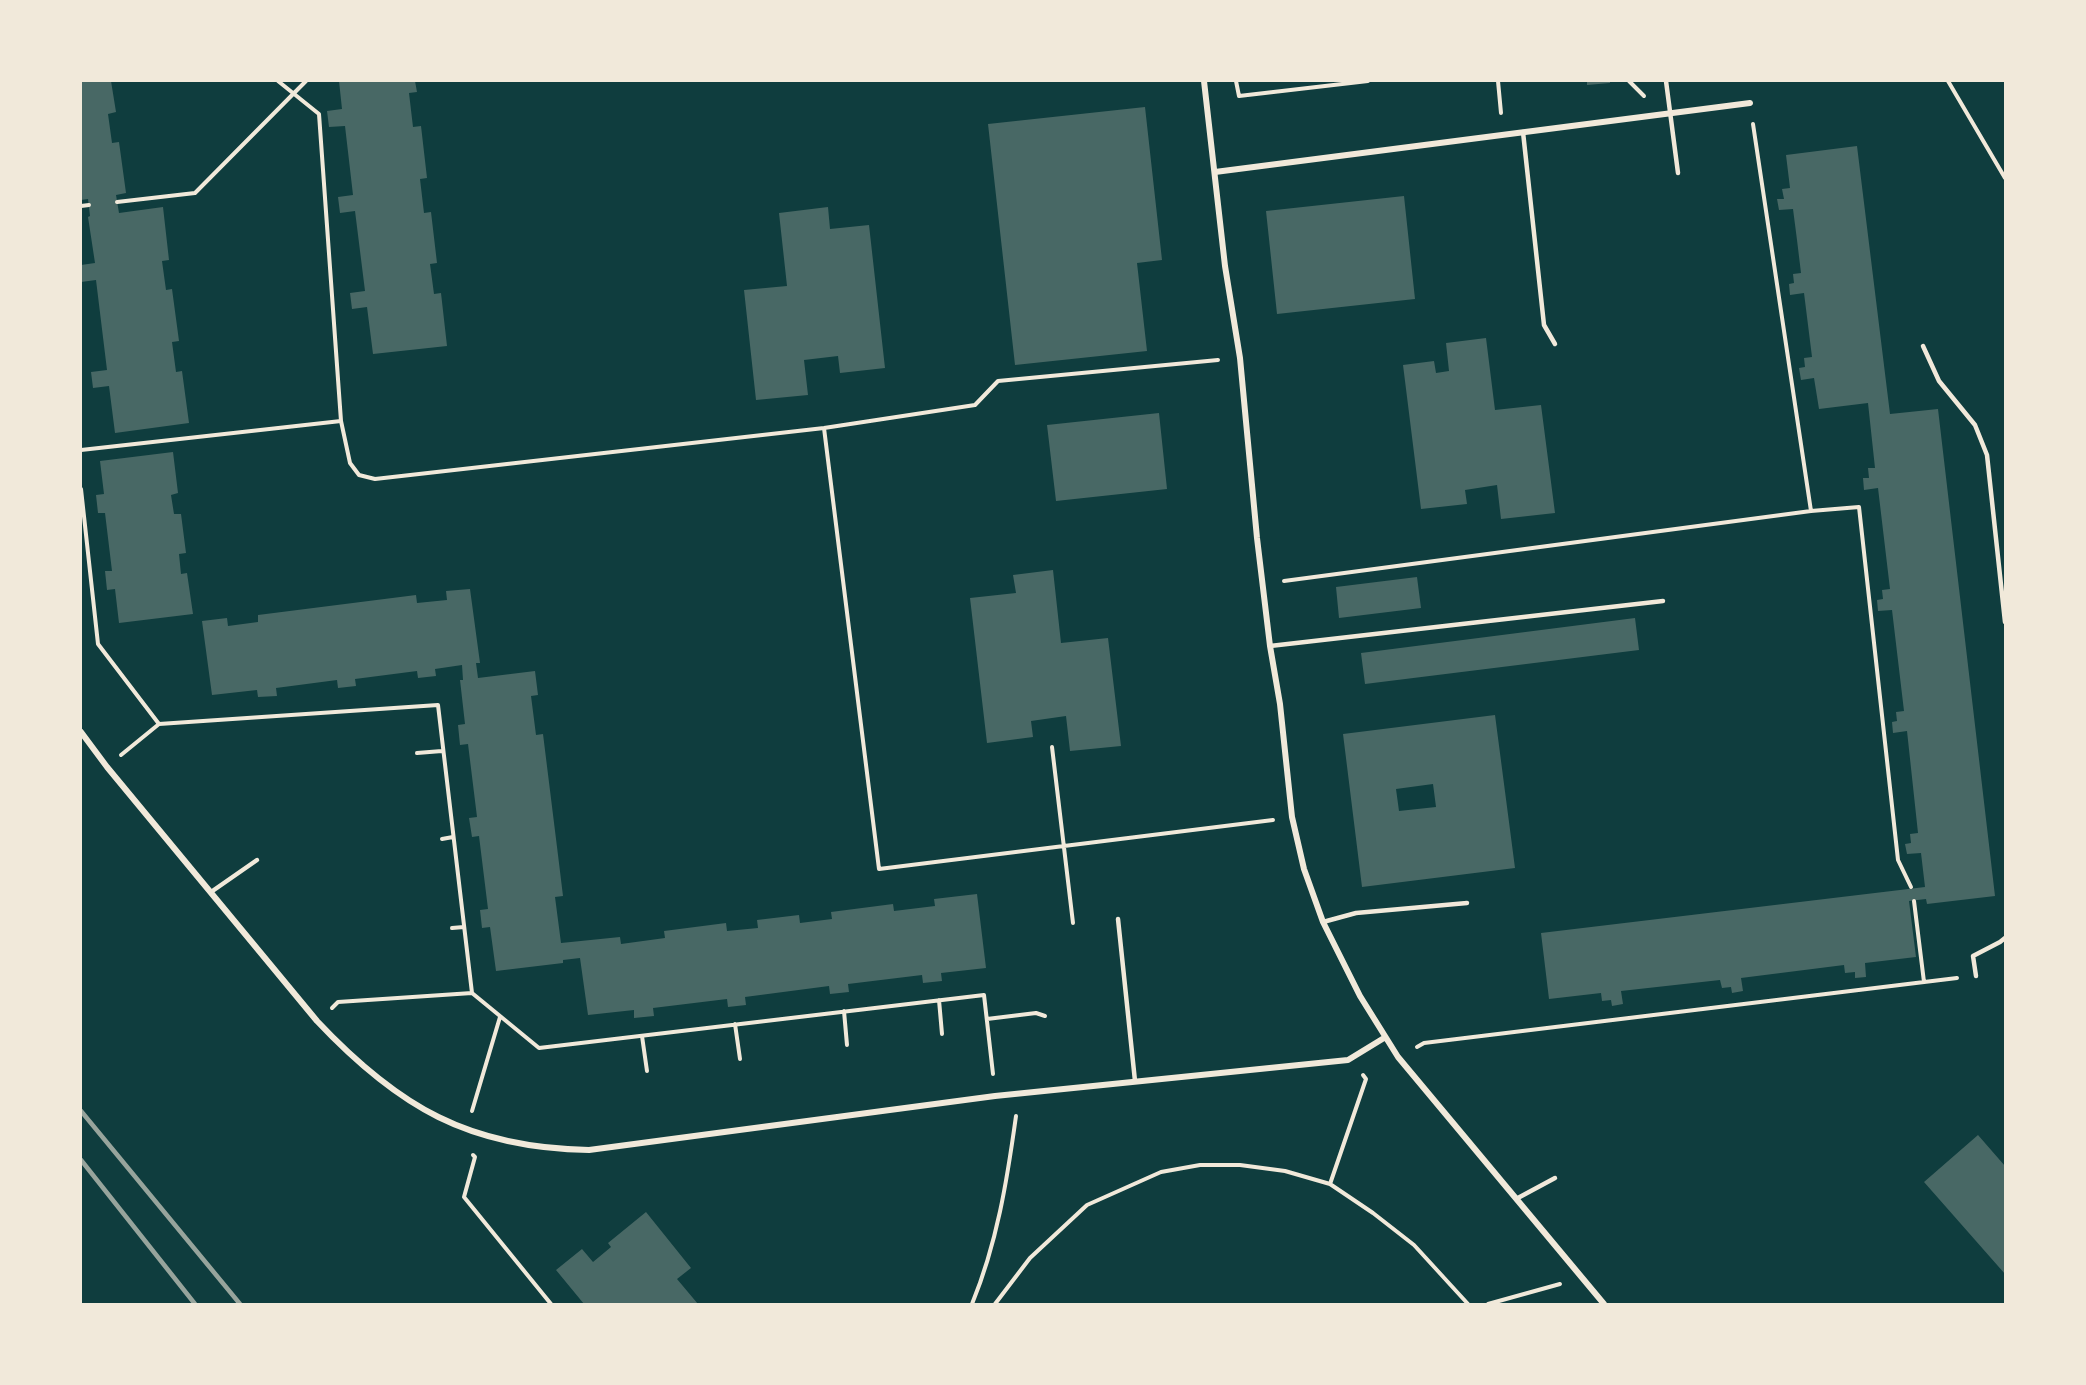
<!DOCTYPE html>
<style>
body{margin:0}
#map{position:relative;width:2086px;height:1385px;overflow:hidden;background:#0f3d3e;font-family:Helvetica,sans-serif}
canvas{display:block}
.frame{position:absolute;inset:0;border:82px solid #f1e9da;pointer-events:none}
</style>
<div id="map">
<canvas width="2086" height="1385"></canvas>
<div class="frame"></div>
</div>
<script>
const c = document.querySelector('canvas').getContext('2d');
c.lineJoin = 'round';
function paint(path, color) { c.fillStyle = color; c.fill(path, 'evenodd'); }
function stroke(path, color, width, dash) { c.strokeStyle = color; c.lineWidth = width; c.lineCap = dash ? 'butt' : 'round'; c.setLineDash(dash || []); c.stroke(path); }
const building = new Path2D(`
 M81,81h30l5,31 -8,2 4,29 7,-1 7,51 -10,2 3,18 44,-6 6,53 -7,1 4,29 6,-1 7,52 -7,1 4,30 6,-1 7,52 -74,10 -6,-47 -16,2 -2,-16 16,-2 -11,-90 -15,2v-17l14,-2 -7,-46 2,-1 -2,-17 -7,1z
 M339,81h76l2,11 -8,1 4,34 8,-1 6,52 -7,1 4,34 7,-1 6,51 -7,1 4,30 7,-1 6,53 -74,8 -6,-47 -15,2 -2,-16 15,-2 -10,-80 -15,2 -2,-16 15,-2 -8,-69 -16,1 -2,-16 15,-2z
 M1587,81h23v2l-23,2z
 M1145,107l17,153 -25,3 10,88 -132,14 -27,-241z
 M1857,146l33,268 48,-5 57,487 -68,8 -1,-5 -17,2 7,56 -51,6 1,14 -11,1v-6l-10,1 -1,-8 -103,13 2,13 -11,2 -1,-6 -9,1 -2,-8 -99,11 2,13 -11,2 -1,-6 -9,1 -1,-8 -52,6 -8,-66 384,-46 -4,-34 -14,1 -2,-10 6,-1 -1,-9 8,-1 -11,-102 -14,2 -1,-11 5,-1 -1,-9 8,-1 -12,-101 -14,1 -1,-11 6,-1 -1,-9 8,-1 -12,-101 -14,2 -1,-12h6l-1,-10h7l-7,-65 -49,6 -5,-31 -13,2 -2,-12 6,-1 -1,-9 8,-1 -8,-64 -14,2 -1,-11 5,-1 -1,-9 8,-1 -4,-33 -4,-31 -14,1 -2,-11h7l-2,-10 8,-1 -4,-33z
 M1404,196l11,103 -138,15 -11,-103z
 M828,207l2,22 39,-4 16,143 -45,5 -2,-17 -34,4 4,35 -52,5 -12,-110 43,-4 -8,-73z
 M1486,338l9,72 46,-5 14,108 -54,6 -4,-34 -32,5 2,14 -46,5 -18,-144 31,-4 2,12 13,-2 -3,-28z
 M1159,413l8,76 -111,12 -9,-76z
 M173,452l5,41 -7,2 3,19h7l5,39 -7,1 2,20 6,-1 6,41 -74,9 -4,-34 -8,1 -2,-19h7l-7,-58h-7l-2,-18 8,-1 -4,-33z
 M1053,570l8,73 47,-5 13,108 -51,5 -4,-35 -35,5 2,16 -46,6 -17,-145 46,-5 -3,-18z
 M1417,577l4,31 -82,10 -3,-31z
 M470,589l10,74h-4l2,15 57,-7 3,24 -7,1 5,39 7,-1 15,121 5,41 -8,1 6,46 59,-6 1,7 44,-6 -1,-7 62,-8 1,8 31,-3 -1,-8 42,-5 1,8 32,-4 -1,-7 62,-8 1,7 41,-5 -1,-7 43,-5 9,74 -45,5 1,8 -19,2 -1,-8 -74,9 1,8 -19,2 -1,-8 -84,11 1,8 -18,2 -1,-8 -74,9 1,8 -20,2v-8l-46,5 -8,-57 -17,2v3l-67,8 -6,-44 -8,1 -2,-18 8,-1 -9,-73 -7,1 -3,-19 8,-1 -9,-73 -8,1 -2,-20 7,-1 -5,-44h3l-1,-15 -27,4 1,7 -18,2 -1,-7 -62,8 1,7 -18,2 -1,-8 -61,8 1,8 -19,1 -1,-7 -45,5 -10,-74 25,-3 1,8 30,-4v-7l158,-20 1,8 30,-3 -1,-9z
 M1635,618l4,32 -274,34 -4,-31z
 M1495,715l20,153 -153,19 -19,-153zM1433,784l3,23 -37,4 -3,-22z
 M1978,1135l27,31v108l-81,-92z
 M646,1212l45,56 -14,11 21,25h-114l-28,-34 26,-21 11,13 18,-15 -3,-4z`);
const path = new Path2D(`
 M278,81l41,33 22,307
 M1236,81l3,15 129,-15
 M1498,81l3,32
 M1629,81l15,15
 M1948,81l57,97
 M1753,124l58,387
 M117,202l78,-9 111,-112
 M81,206l8,-1
 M824,428l55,441 394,-49
 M81,450l260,-29 9,42 9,12 16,4 449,-51 151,-23 23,-24 220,-21
 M81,489l17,155 61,80 -38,31
 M1284,581l527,-70 48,-4 39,353 13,27
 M159,724l279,-19 34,288 67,55 445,-53 9,79
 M1052,747l21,176
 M417,753l25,-2
 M442,839l11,-2
 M1914,901l10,81
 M452,928l12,-1
 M939,1000l3,34
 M332,1008l6,-6 134,-9
 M844,1011l3,34
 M987,1019l49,-6 9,3
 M735,1024l5,35
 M642,1036l5,35
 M1417,1047l7,-4 533,-65
 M472,1111l28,-94
 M473,1155l2,2 -11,40 87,107
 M1330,1184l36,-105 -3,-4
 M972,1304c25,-61 35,-123 44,-188
 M995,1304l35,-46 57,-53 74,-33 39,-7h40l45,6 45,13 43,29 41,32 54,59
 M1488,1304l72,-20`);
const service = new Path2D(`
 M1666,81l12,92
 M1523,132l21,193 11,19
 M1923,346l16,35 36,44 12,30 18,167
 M1270,646l393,-45
 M211,892l46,-32
 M1118,919l17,162
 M1323,922l33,-9 111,-10
 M1976,976l-3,-20 27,-14 5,-4
 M1516,1199l39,-21`);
const minor = new Path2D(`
 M1204,81l21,185 15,92 17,180 13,108 10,58 12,113 12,52 19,53 37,74 38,61 206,247
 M1215,172l535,-69
 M81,732l26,35 210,254c81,86 152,127 272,129l406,-54 353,-36 36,-22`);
const rail = new Path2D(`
 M81,1111l159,193
 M81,1160l114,144`);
paint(building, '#486865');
stroke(path, '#f1e9da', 4);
stroke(service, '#f1e9da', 4.5);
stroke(minor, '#f1e9da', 6);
stroke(rail, '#97a49c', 4.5);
</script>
